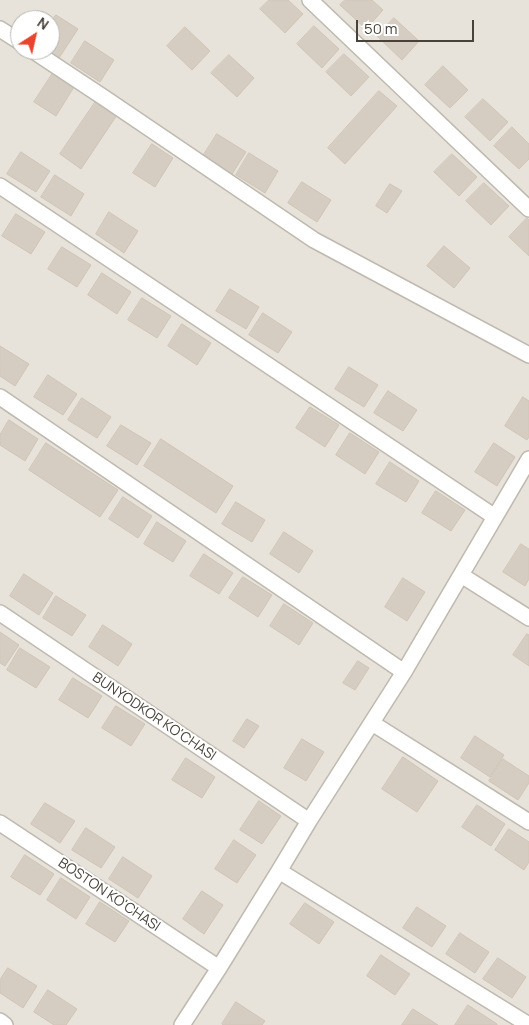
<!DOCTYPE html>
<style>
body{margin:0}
#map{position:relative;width:529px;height:1025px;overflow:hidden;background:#f4f2ec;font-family:Manrope,sans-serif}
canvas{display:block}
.north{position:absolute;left:10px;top:10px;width:50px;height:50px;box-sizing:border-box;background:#fff;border:1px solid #b6b3b0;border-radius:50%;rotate:35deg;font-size:14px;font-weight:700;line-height:20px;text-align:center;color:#48423a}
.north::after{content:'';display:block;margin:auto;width:18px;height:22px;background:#e8452f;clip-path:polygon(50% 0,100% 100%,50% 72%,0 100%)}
.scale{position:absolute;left:356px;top:20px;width:118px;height:22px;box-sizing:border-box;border:2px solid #48423a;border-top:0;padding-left:6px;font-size:15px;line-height:18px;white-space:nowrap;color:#48423a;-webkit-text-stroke:4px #fff;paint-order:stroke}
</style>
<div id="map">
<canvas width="529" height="1025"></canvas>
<div class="north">N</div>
<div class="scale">50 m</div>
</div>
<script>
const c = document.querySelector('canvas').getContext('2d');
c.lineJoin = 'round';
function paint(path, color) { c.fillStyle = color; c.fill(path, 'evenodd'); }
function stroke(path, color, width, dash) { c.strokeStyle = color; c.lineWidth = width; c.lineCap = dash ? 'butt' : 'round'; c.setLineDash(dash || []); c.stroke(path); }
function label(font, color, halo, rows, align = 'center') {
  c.font = font + ' Manrope,sans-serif'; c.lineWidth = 4; c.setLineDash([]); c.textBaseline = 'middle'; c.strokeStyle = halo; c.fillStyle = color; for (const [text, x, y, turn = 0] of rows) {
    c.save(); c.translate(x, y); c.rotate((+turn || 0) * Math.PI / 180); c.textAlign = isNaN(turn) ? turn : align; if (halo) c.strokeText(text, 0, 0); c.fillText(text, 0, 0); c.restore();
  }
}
const residential = new Path2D(`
 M0,0h529v1025h-529zM20,20h30v30h-30z`);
const building = new Path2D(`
 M269,0h19l15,14 -18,19 -25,-24z
 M345,0h27l11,10 -17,19 -26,-24z
 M56,15l22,14 -19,29 -12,-8h3v-26z
 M394,18l25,23 -17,19 -25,-24z
 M314,26l25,23 -17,19 -25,-24z
 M185,27l25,24 -18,19 -25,-24z
 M85,41l29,19 -14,22 -29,-19z
 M344,54l25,23 -18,19 -25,-24z
 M229,55l25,23 -17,19 -26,-24z
 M443,66l25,24 -18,18 -25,-23z
 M53,73l21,14 -18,29 -22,-14z
 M379,91l18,15 -52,58 -17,-16z
 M483,99l25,23 -18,19 -25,-24z
 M96,101l21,14 -36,54 -21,-15z
 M512,127l17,17v15l-10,10 -25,-23z
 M217,134l29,18 -14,22 -29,-18z
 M152,144l21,14 -18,29 -22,-14z
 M21,152l29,19 -14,21 -29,-18z
 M249,153l29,18 -13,22 -29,-18z
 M452,154l25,23 -18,19 -25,-24z
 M55,175l29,19 -13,22 -30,-19z
 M302,182l29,18 -14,22 -29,-19z
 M484,183l25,23 -18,19 -25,-24z
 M390,184l12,7 -15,22 -11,-7z
 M109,212l29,19 -14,22 -28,-19z
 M16,214l29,18 -14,22 -29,-18z
 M527,218l2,2v36l-20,-19z
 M444,246l26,22 -16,20 -27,-22z
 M62,247l29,18 -14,22 -29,-18z
 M102,273l29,19 -14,22 -29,-19z
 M230,289l29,18 -13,22 -30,-18z
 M142,298l29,18 -14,22 -29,-18z
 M263,313l29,19 -14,21 -29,-18z
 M182,324l29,19 -14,22 -29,-19z
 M0,346l29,18 -14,22 -15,-10z
 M349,367l29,18 -14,22 -29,-18z
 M48,375l29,19 -14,21 -29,-18z
 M388,391l29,19 -14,21 -29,-18z
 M523,397l6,4v36l-2,3 -22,-14z
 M82,398l29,19 -14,21 -29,-18z
 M310,407l29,18 -14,22 -29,-19z
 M9,420l29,19 -13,22 -25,-16v-10z
 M121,425l30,18 -14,22 -30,-19z
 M350,433l29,19 -14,22 -29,-19z
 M161,439l72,47 -17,27 -72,-47z
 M46,443l72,47 -18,27 -71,-47z
 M494,443l21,14 -18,29 -22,-14z
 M390,462l29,19 -13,21 -30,-18z
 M436,491l29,19 -14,21 -29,-18z
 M123,497l29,19 -14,22 -29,-19z
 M236,502l29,18 -13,22 -30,-18z
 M157,522l29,19 -13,21 -29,-18z
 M284,532l29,19 -14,22 -29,-19z
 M521,544l8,5v30l-4,7 -22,-14z
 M204,554l29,19 -14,21 -29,-18z
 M24,574l29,19 -14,22 -29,-19z
 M243,577l29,18 -14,22 -29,-19z
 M403,578l22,14 -18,29 -22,-14z
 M56,596l30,19 -14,21 -29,-18z
 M284,604l29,19 -14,22 -29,-19z
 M103,625l29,19 -14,22 -29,-19z
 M0,632l19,13 -14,21 -5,-3z
 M527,634l2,1v31l-16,-11z
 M20,648l30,19 -14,21 -29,-18z
 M358,661l11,7 -14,22 -12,-7z
 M73,678l29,18 -14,22 -29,-18z
 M116,706l29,18 -14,22 -29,-18z
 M247,719l12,7 -15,22 -11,-7z
 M475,736l29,19 -14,22 -29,-19z
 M302,739l22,13 -18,29 -22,-13z
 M403,757l35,24 -21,31 -35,-23z
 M186,758l29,19 -13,21 -30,-18z
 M503,759l26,17v7l-11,17 -29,-19z
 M259,801l22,15 -19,28 -22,-14z
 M45,803l30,18 -15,22 -29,-19z
 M477,805l28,19 -14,22 -29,-19z
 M86,828l29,19 -14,21 -29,-18z
 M509,829l20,13v20l-5,8 -29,-20z
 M234,840l22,15 -19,28 -22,-14z
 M25,855l29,19 -14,21 -29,-18z
 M123,857l29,19 -14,22 -29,-19z
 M61,878l29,19 -14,22 -29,-19z
 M202,891l21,14 -19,29 -21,-15z
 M100,902l29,19 -14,21 -29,-18z
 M305,903l29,19 -15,22 -29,-20z
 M417,907l29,19 -14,21 -29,-19z
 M460,933l29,19 -14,21 -29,-19z
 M381,955l29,19 -15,21 -28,-19z
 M498,958l28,19 -14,21 -29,-19z
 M8,968l29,18 -14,22 -23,-15v-13z
 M48,990l29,19 -11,16h-12l-20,-13z
 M236,1002l29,19 -3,4h-39l-1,-1z
 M468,1005l29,19v1h-42z
 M413,1009l25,16h-36z`);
const minor = new Path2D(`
 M310,0l219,209
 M0,29l20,13
 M32,50l74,49 208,141 215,115
 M0,186l495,331
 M0,397l404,275
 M461,575l68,43
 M0,613l309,208
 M372,723l157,99
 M0,823l219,145
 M279,871l250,154
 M0,1021l5,4
 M182,1025l37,-57 60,-97 30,-50 95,-149 125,-213`);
const streetNames = [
 ["BUNYODKOR KO'CHASI",154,717,34],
 ["BOSTON KO'CHASI",109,895,34]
];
paint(residential, '#e8e3da');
paint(building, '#d5cdc2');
stroke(building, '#d0c5b6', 1);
stroke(minor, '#bfb9af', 18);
stroke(minor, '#fff', 15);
label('14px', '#48423a', '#fff', streetNames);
</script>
